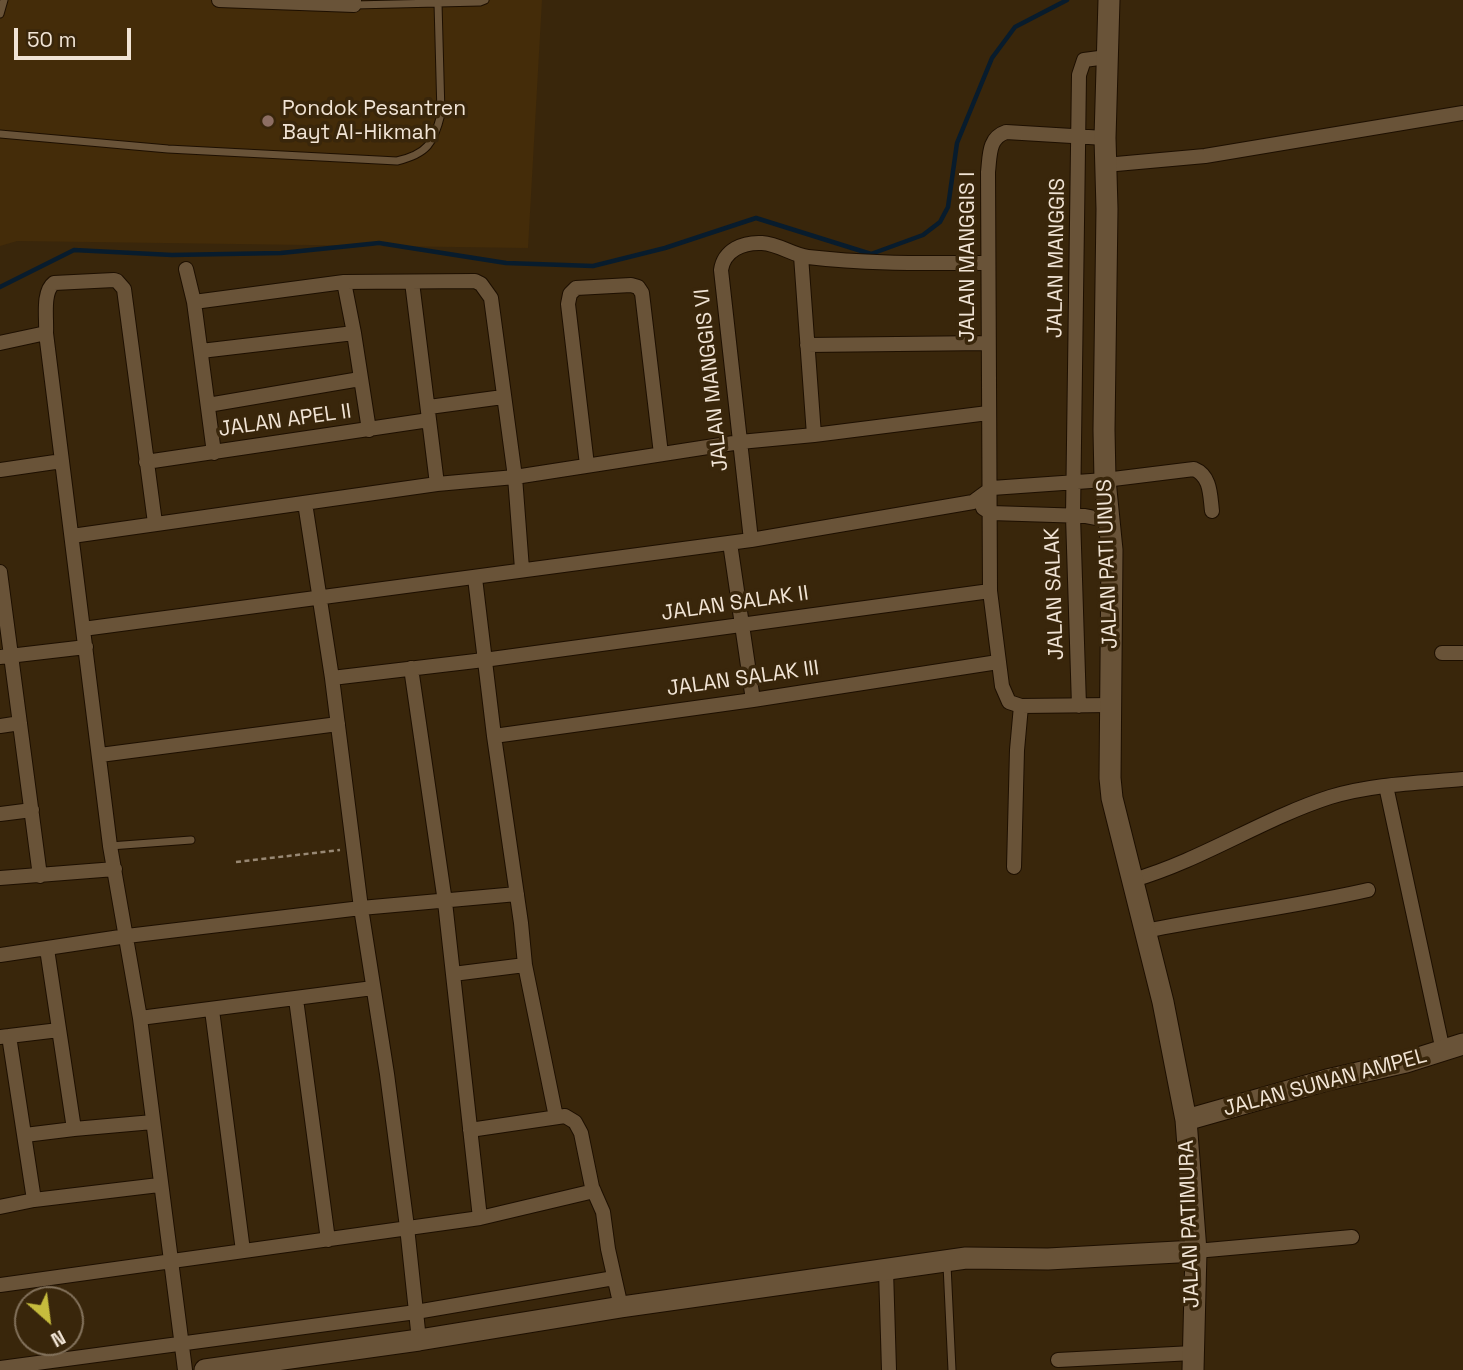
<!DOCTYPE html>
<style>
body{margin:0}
#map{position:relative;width:1463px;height:1370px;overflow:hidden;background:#39260b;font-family:"Space Grotesk",sans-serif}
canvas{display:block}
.north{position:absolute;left:14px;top:1286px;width:70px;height:70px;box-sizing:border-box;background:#39260b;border:2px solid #83725c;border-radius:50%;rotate:152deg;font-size:19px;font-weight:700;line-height:28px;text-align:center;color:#f1e4d5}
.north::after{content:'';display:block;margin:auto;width:24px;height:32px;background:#c6bc3d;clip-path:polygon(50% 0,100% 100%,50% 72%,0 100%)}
.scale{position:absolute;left:14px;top:28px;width:117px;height:32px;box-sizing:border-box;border:4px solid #f1e4d5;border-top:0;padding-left:9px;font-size:21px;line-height:24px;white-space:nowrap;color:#f1e4d5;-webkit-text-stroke:5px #39260b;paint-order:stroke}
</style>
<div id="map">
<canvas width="1463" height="1370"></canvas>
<div class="north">N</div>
<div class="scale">50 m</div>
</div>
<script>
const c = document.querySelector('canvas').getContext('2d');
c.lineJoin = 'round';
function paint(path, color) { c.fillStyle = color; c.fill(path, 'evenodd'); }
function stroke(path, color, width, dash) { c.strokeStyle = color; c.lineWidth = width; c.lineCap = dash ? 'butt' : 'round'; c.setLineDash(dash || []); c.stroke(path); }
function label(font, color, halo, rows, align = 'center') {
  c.font = font + ' "Space Grotesk",sans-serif'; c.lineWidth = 7; c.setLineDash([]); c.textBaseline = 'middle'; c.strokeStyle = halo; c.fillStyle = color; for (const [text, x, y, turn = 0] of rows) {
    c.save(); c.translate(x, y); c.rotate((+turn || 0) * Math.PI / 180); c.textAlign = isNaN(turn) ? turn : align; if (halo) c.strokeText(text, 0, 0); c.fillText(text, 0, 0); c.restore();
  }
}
const built = new Path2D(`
 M0,0h542l-14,248 -511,-7 -17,5z`);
const stream = new Path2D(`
 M0,287l74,-37 98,5 109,-2 98,-10 127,20 87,3 72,-18 91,-30 115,36 52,-19 17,-13 8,-15 9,-64 35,-85 23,-31 52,-27`);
const path = new Path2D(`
 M236,862l104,-12`);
const lane = new Path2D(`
 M354,5l126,-3 5,-2
 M0,14l4,-14
 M0,134l168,15 229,12c30,-7 37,-18 44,-47l-3,-111
 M110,846l81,-6
 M947,1265l5,105`);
const street = new Path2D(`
 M219,0l135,5v-5
 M1105,138l-99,-6c-18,6 -16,24 -18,40l2,419 12,95 7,16 12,4 90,-1
 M1105,165l100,-9 258,-43
 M801,256l13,179
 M186,269l8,33 20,151
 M344,282l10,51 15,97
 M412,282l25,202
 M194,302l150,-20 131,-1 6,3 10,14 24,179 7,92
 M0,343l46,-10
 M807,345l181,-2
 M201,351l153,-18
 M208,405l152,-26
 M429,407l74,-10
 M146,462l283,-42
 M587,465l-19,-161 2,-10 6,-6 55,-3 7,2 4,6 19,161
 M0,470l62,-9
 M305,503l27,175 29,230 26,166 20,153 12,113
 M983,508l8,5 94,3 26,5
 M155,523l-31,-234 -7,-8 -3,-1 -60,3c-12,9 -7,36 -8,50l64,513 30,172 45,352
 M72,536l365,-52 78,-7 225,-35 74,-7 174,-22
 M751,540l-30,-270c3,-20 22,-28 41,-27 17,1 30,12 46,14 60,7 119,6 180,6
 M730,543l23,157
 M0,572l40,304
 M475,578l19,158 27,187 4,42 31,152
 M83,629l668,-89 222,-38 19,-14 113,-8 89,-11c17,7 16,26 18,42
 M1442,653h21
 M0,657l86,-10
 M411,668l34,234 35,316
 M332,678l152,-18 506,-69
 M1079,706l-6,-190 6,-441 5,-15 23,-3
 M0,726l20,-3
 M494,736l259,-36 245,-38
 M100,755l238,-31
 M1386,786l57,265
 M0,814l32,-4
 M1014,867l3,-117 4,-44
 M0,878l115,-9
 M1133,880c69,-20 129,-61 197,-83 43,-13 89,-14 133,-18
 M1145,931c74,-15 149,-24 223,-41
 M0,955l127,-19 234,-28 156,-14
 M453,974l72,-9
 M296,999l32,241
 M212,1010l31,241
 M140,1018l233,-30
 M9,1036l50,-6
 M0,1037l9,-1 25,164
 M74,1129l79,-7
 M470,1130l95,-14 10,6 6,11 11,54 11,25 5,37 13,58
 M25,1135l49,-6 -27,-180
 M0,1207l34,-7 125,-15
 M1196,1251l156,-14
 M886,1270l3,100
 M0,1285l480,-67 114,-27
 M1058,1360l135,-7
 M0,1368l416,-56 198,-34`);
const secondary = new Path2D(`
 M1109,0l-4,138 2,71 -3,221 1,50 7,70 -2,228 2,20 51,204 23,118 10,131 -3,119
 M1186,1120l141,-40 79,-18 57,-18
 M205,1370l214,-30 202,-33 345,-49 82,1 148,-8`);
const markers = [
 [268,121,7,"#8d6e63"]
];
const poiNames = [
 ["Pondok Pesantren",282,109],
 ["Bayt Al-Hikmah",282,133]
];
const streetNames = [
 ["JALAN MANGGIS I",968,257,-90],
 ["JALAN MANGGIS",1057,258,-89],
 ["JALAN MANGGIS VI",712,380,-96],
 ["JALAN APEL II",285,421,-8],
 ["JALAN PATI UNUS",1108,564,-92],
 ["JALAN SALAK",1055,594,-92],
 ["JALAN SALAK II",735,604,-8],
 ["JALAN SALAK III",743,679,-8],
 ["JALAN SUNAN AMPEL",1325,1083,-15],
 ["JALAN PATIMURA",1190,1224,-92]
];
paint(built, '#442c09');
stroke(stream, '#081c2d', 4.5);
stroke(lane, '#1d0f00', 9);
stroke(street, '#1d0f00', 16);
stroke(secondary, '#1d0f00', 23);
stroke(path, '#988874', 2.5, [5, 3.5]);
stroke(lane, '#695338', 7);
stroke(street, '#695338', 14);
stroke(secondary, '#695338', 21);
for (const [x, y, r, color] of markers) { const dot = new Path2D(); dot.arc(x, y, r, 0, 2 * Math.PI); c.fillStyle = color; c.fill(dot); stroke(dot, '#39260b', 2.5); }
label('21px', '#f1e4d5', '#39260b', poiNames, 'left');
label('21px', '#f1e4d5', '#39260b', streetNames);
</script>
